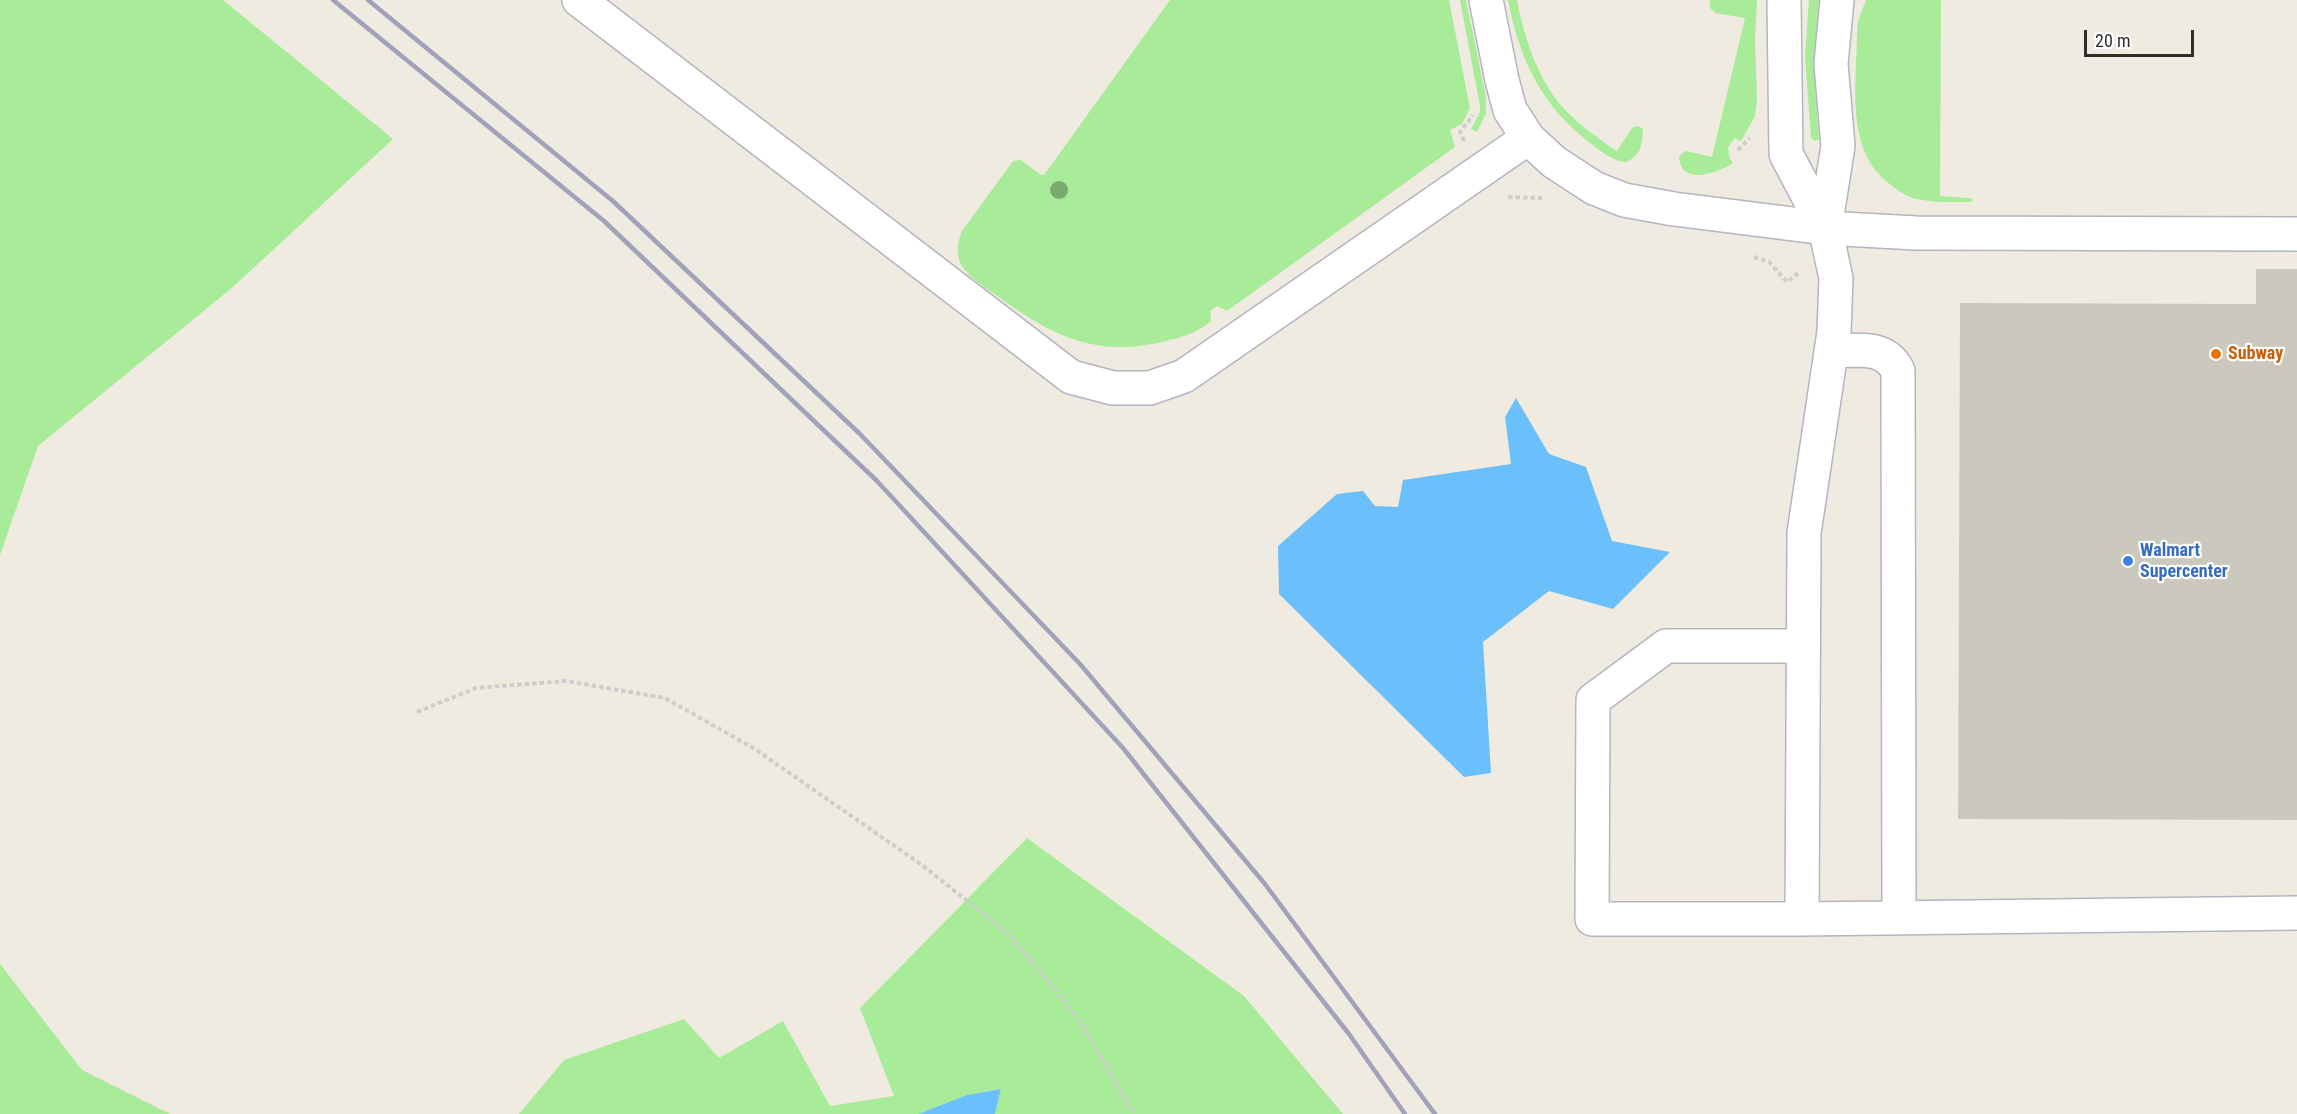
<!DOCTYPE html>
<style>
body{margin:0}
#map{position:relative;width:2297px;height:1114px;overflow:hidden;background:#f0ebe0;font-family:"Roboto Condensed",sans-serif}
canvas{display:block}
.scale{position:absolute;left:2084px;top:30px;width:110px;height:27px;box-sizing:border-box;border:3px solid #2e2e2e;border-top:0;padding-left:8px;font-size:18px;line-height:21px;white-space:nowrap;color:#2e2e2e;-webkit-text-stroke:4px #fff;paint-order:stroke}
</style>
<div id="map">
<canvas width="2297" height="1114"></canvas>
<div class="scale">20 m</div>
</div>
<script>
const c = document.querySelector('canvas').getContext('2d');
c.lineJoin = 'round';
function paint(path, color) { c.fillStyle = color; c.fill(path, 'evenodd'); }
function stroke(path, color, width, dash) { c.strokeStyle = color; c.lineWidth = width; c.lineCap = dash ? 'butt' : 'round'; c.setLineDash(dash || []); c.stroke(path); }
function label(font, color, halo, rows, align = 'center') {
  c.font = font + ' "Roboto Condensed",sans-serif'; c.lineWidth = 4.5; c.setLineDash([]); c.textBaseline = 'middle'; c.strokeStyle = halo; c.fillStyle = color; for (const [text, x, y, turn = 0] of rows) {
    c.save(); c.translate(x, y); c.rotate((+turn || 0) * Math.PI / 180); c.textAlign = isNaN(turn) ? turn : align; if (halo) c.strokeText(text, 0, 0); c.fillText(text, 0, 0); c.restore();
  }
}
const green = new Path2D(`
 M0,0h223l170,139 -160,148 -195,159 -38,109z
 M1170,0h279l21,108 -8,16 -12,6 5,17 -228,164 -10,-5 -7,5 1,10c-10,10 -28,16 -41,19 -70,19 -115,-2 -170,-42 -26,-19 -53,-31 -38,-67l51,-70 8,-1 20,15h3z
 M1460,0h6l20,97v16l-9,19 -6,-3 9,-17v-6z
 M1508,0h9c7,36 19,74 42,103 16,19 38,35 58,48l15,-23 5,-2 5,2c2,7 0,16 -3,23 -3,4 -9,11 -14,11 -17,0 -56,-36 -67,-49 -28,-33 -42,-71 -50,-113z
 M1710,0h47l-2,40 2,59 -2,17 -14,25 -6,-3 -7,9 1,10 4,6c-15,10 -53,24 -54,-7l7,-5 26,6 33,-139 -29,-5 -6,-5z
 M1809,0h10l-4,87 4,52 -4,2 -4,-3 -6,-82z
 M1866,0h75l-1,196 29,2 4,1 -2,3c-18,0 -37,1 -55,-3 -11,-3 -22,-11 -31,-19 -40,-35 -28,-99 -28,-148l1,-11z
 M1027,838l217,158 99,118h-348l6,-25 -34,6 -49,19h-399l45,-54 120,-41 35,39 64,-37 47,85 64,-10 -34,-88z
 M0,964l82,106 88,44h-170z`);
const water = new Path2D(`
 M1516,398l33,56 37,13 26,74 58,11 -57,57 -64,-18 -66,51 8,131 -27,4 -185,-183 -1,-48 59,-52 26,-3 12,15 23,1 5,-27 108,-16 -6,-47z
 M1001,1089l-6,25h-77l49,-19z`);
const building = new Path2D(`
 M2256,269h41v551l-339,-1 2,-516 296,1z`);
const path = new Path2D(`
 M1464,141l-4,-9 13,-17
 M1738,150l12,-12
 M1508,197l34,1
 M1754,257l15,5 18,20 11,-9
 M417,712l59,-24 90,-7 99,17 90,51 167,116 88,70 68,83 56,96`);
const minor = new Path2D(`
 M579,0l492,377 42,11h37l34,-12 344,-238
 M1486,0l16,80 8,30 18,28 26,24 40,26 30,12 50,9 151,19 91,5 381,1
 M1784,0l2,154 39,74 11,50 -2,54 -30,201 -2,386
 M1825,228l13,-82 -7,-82 6,-64
 M1831,351c26,0 54,-7 67,20l1,547
 M1803,646h-137l-73,54 -1,219h210l495,-6`);
const rail = new Path2D(`
 M333,0l271,221 273,260 246,267 226,286 56,80
 M368,0l246,202 246,232 220,230 185,220 170,230`);
const trees = [
 [1059,190]
];
const markers = [
 [2216,354,6,"#e8710a"],
 [2128,561,6,"#3f7fe0"]
];
const foodNames = [
 ["Subway",2228,354]
];
const shopNames = [
 ["Walmart",2140,551],
 ["Supercenter",2140,572]
];
paint(green, '#a8eb98');
paint(water, '#6bbffa');
paint(building, '#cbc9be');
stroke(minor, '#b4b4c2', 36);
stroke(path, '#cdcdcd', 4, [4.5, 3]);
stroke(minor, '#fff', 33);
stroke(rail, '#a1a1ba', 4.5);
c.fillStyle = '#7aaa70';
for (const [x, y] of trees) { c.beginPath(); c.arc(x, y, 9, 0, 2 * Math.PI); c.fill(); }
for (const [x, y, r, color] of markers) { const dot = new Path2D(); dot.arc(x, y, r, 0, 2 * Math.PI); c.fillStyle = color; c.fill(dot); stroke(dot, '#fff', 2); }
label('bold 18px', '#c56008', '#fff', foodNames, 'left');
label('bold 18px', '#366cbe', '#fff', shopNames, 'left');
</script>
